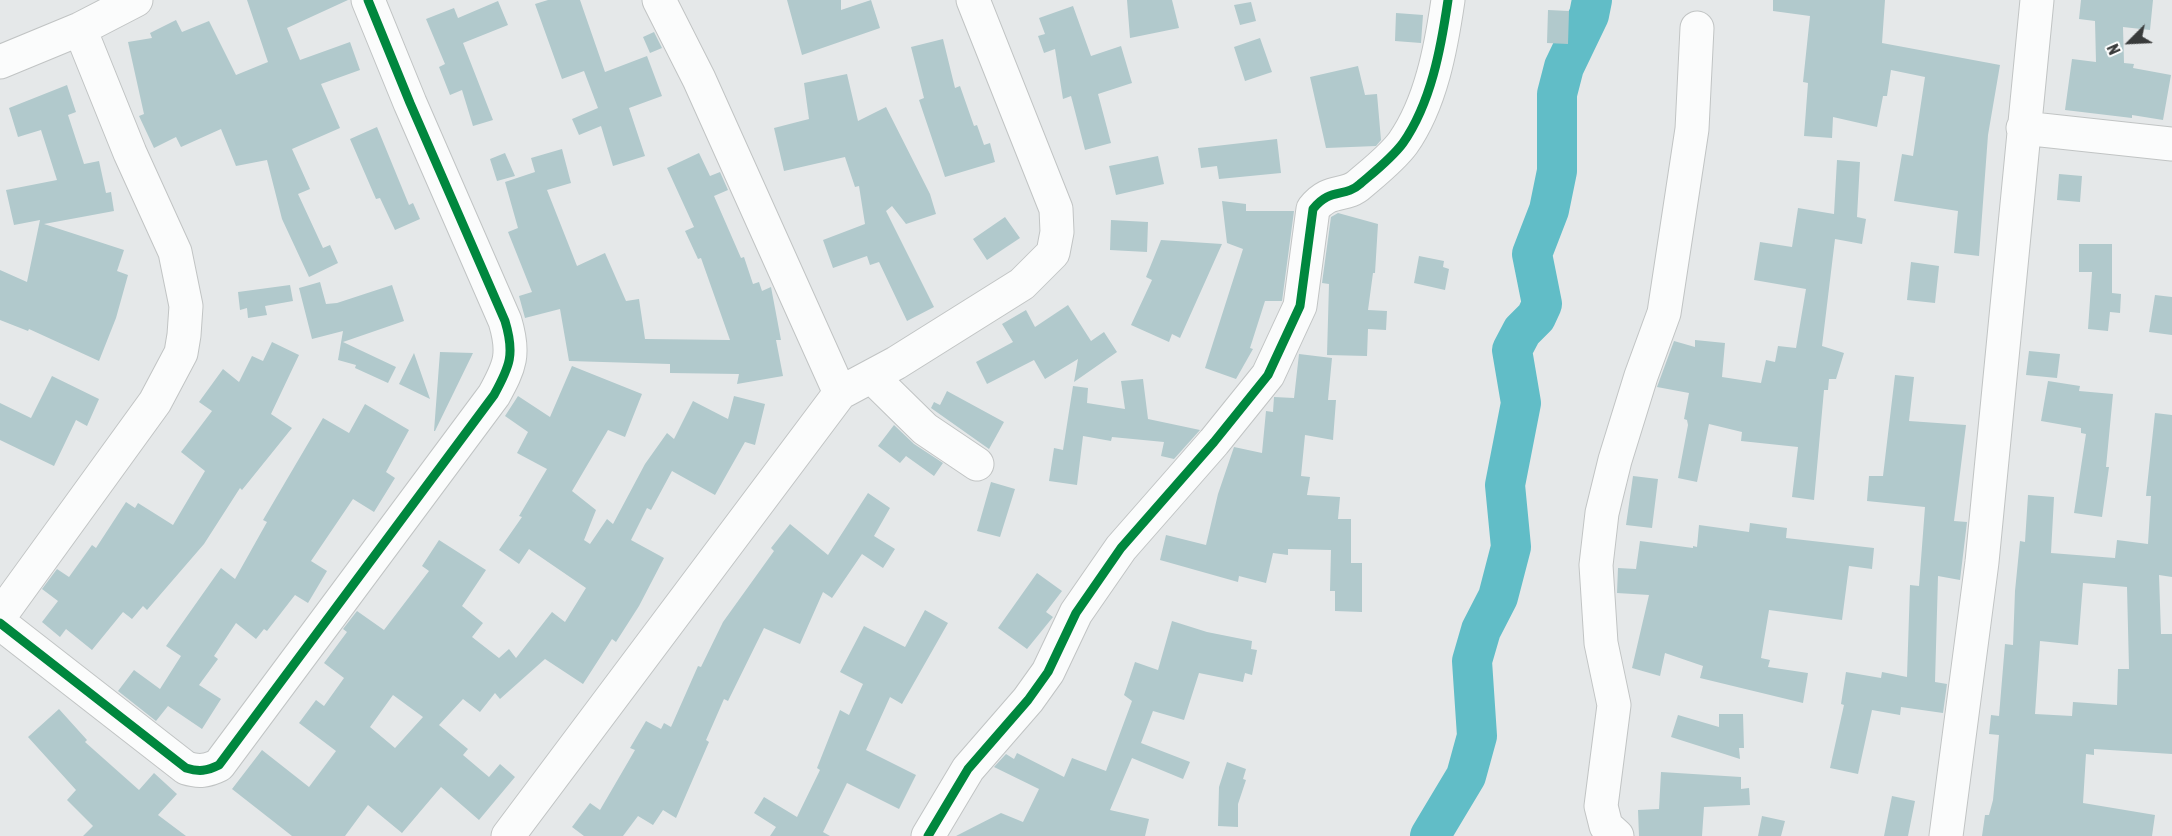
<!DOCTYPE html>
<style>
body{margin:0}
#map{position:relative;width:2172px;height:836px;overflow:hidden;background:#e5e8e9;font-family:"Asap Condensed",sans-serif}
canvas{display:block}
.north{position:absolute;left:2100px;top:12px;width:60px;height:60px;-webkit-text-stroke:4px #fff;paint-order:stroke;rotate:246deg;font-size:16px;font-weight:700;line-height:24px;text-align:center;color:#393b3b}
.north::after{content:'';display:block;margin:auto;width:21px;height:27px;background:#393b3b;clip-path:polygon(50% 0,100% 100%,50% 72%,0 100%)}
</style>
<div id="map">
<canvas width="2172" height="836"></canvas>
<div class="north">N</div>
</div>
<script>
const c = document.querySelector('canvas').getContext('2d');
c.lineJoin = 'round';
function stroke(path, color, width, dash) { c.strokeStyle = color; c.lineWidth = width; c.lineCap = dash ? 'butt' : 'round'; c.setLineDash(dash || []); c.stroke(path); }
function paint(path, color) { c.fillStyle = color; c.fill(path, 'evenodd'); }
const river = new Path2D(`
 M1430,836l36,-60 11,-40 -5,-75 9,-31 17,-33 13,-50 -6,-62 16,-82 -9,-53 10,-19 14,-14 6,-13 -10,-50 17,-44 8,-39v-77l7,-27 25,-52 3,-15`);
const building = new Path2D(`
 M247,0h101l-61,28 13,32 50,-18 10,28 -39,14 19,44 -48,21 18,40 -12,5 25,54 7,-3 8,18 -29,14 -27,-58 -15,-59 -31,6 -15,-37 -40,18 -5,-10 -22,11 -15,-32 5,-2 -16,-72 24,-4 -2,-5 26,-13 6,12 27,-11 27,54 32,-13z
 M548,0h32l25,72 42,-16 15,40 -33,12 16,48 -32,10 -12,-40 -22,9 -7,-16 26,-11 -14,-37 -22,8 -27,-75z
 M787,0h54v10l30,-10 9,28 -78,27z
 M1127,0h45l7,28 -49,10z
 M1773,0h112l-3,43 118,22 -12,70 -9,121 -25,-3 4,-42 -64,-10 8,-47 11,2 12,-79 -34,-7 -4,26h-4l-6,31 -44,-10 -1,21 -28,-2 4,-53 -5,-1 7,-66 -37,-5z
 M2081,0h72l-3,30 -27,-3 1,36 10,1 -1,4 38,7 -8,45 -31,-5v3l-67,-8 7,-51 24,3 -1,-41 -16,-2z
 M498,1l10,24 -45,18 30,77 -20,6 -11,-36 -12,5 -11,-28 6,-3 -19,-45 28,-11 4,10z
 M1251,2l5,19 -16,4 -6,-20z
 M1073,6l18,50 30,-10 11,37 -34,11 13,49 -26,7 -14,-54 -8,3 -8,-50 -11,4 -6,-17 7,-2 -6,-16z
 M1548,10l21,1 -1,33 -21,-1z
 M1396,13l27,2 -2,28 -26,-2z
 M654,32l8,16 -12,5 -7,-16z
 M1260,38l12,34 -27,9 -11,-34z
 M943,39l12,49 5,-2 14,40 3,-1 7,20 6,-2 5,19 -50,15 -26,-77 5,-2 -13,-51z
 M1358,66l7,29 12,-1 4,46 -5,6 -50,2 -16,-71z
 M847,74l11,47 28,-14 44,87 6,20 -30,10 -14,-18 -6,5 48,96 -27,14 -28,-59 -9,3 -3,-9 -34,12 -10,-28 42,-16 -6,-38 -4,1 -10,-30 -61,14 -10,-43 35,-9 -5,-36z
 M67,85l9,27 -8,3 16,49 15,-3 7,32 5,-1 3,19 -70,13 80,26 -7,21 11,4 -12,43 -17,43 -70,-32 -1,2 -28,-11v-50l27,12 13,-62 -26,5 -8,-35 51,-10 -16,-50 -23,7 -9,-29z
 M377,127l32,78 4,-2 7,16 -25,11 -15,-32 -4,1 -26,-60z
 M1277,139l4,34 -62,6 -2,-13 -16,2 -3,-20z
 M562,149l9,34 -24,7 30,76 28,-13 21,48 13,-2 6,40 85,1 -29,-82 -3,1 -13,-28 9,-4 -27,-59 32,-15 11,23 10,-4 8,18 -14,6 27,62 3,-1 9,27 6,-2 3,9 9,-4 10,53h-5l7,36 -46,8 2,-10 -69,-1v-9l-101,-3 -9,-52 -35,9 -6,-22 13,-4 -24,-60 10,-4 -13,-46 30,-10 -4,-14z
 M505,153l10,23 -18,5 -7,-22z
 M1158,156l6,28 -48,11 -7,-29z
 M1837,160l23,2 -3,55 9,2 -4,25 -27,-5 -13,107 22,7 -8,26h-7l-1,11h-4l-10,110 -22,-3 6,-50 -57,-6 1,-9 -33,-8 -12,58 -19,-4 10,-53 -1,-5 -3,-1 5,-26 -32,-6 17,-46 21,6v-7l30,3 -3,34 39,6 5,-23 9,2 3,-16 18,2 10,-59 -52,-9 6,-38 32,5 6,-39 36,6z
 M2059,174l23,2 -2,26 -23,-2z
 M1222,201l24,3v7h48l-12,90h-17l-15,47 3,1 -17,30 -31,-11 38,-119 -16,-6z
 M1338,213l40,11 -3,49h-2l-5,37 19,1 -1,19 -18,-1 -1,27 -40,-1 2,-71 -7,-1 9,-66z
 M1005,217l15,21 -33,22 -14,-21z
 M1111,220l37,2 -1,30 -37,-2z
 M1161,240l61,4 -42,94 -8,-4 -3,8 -38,-17 21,-45 -6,-3z
 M2079,244h33v49l9,1 -1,19 -10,-1 -2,19 -20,-2 4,-57h-13z
 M1419,256l25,5 -1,6 6,2 -4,21 -31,-7z
 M1911,262l28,4 -4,37 -28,-3z
 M320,282l6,22 11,-1 55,-18 12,36 -61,21 53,25 -8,16 -33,-15 1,-3 -18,-5 5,-29 -31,8 -13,-51z
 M290,285l3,16 -28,5 2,9 -19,3 -1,-10 -7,2 -2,-18z
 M2155,295l17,2v38l-23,-3z
 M1068,305l23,36 13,-9 13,20 -43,30 4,-23 -33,20 -11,-19 -47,24 -11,-22 37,-20 -11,-18 24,-14 9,17z
 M272,342l27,13 -28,59 21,14 -50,62 -2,-2 -36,56 -57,66 -4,-4 -11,13 -9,-7 -31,38 -26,-21 -6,8 -18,-15 16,-21 -16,-12 15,-20 12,8 23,-32 4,3 30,-46 9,6 3,-5 35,22 32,-54 -24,-19 31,-41 -13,-9 24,-33 16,13 13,-26 11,5z
 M2029,351l31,3 -3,24 -31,-3z
 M440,352l33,1 -38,78h-1z
 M414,353l16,46 -31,-15z
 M1299,354l33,4 -4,42h8l-3,40 -28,-5 -4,41 9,1 -3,18 33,2 -2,22h13v44h11v49l-27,-1v-20h-5l1,-41 -43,-1v6l-15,-2 -7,30 -27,-7 -1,6 -78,-22 6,-25 40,10 12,-51 16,-47 28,6 4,-42 7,1 1,-15 20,1z
 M572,366l70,28 -17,43 -17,-7 -36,61 24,19 -12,30 6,4 17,-25 6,5 32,-60 22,-31 7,6 19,-38 35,18 6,-23 31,8 -10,41 -10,-3 -30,53 -43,-24 -21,39 -4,-2 -16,32 33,18 -25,48 -23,36 -4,-3 -29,45 -38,-25 -45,40 -5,-6 -15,19 -17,-13 -24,26 29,24 -5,6 26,22 11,-13 15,13 -36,43 -38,-33 -39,46 -34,-28 -23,31h-53l-60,-47 30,-39 47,37 27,-36 -37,-28 17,-23 8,6 20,-28 -20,-15 23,-31 -4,-3 14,-18 27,19 45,-59 -7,-5 17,-26 47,30 -24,36 21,17 -11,14 27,21 10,-9 7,9 36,-46 13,10 21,-34 -57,-39 -10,15 -20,-14 23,-33 -3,-1 28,-47 -30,-16 11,-21 -23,-16 13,-20 32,21zM393,695l30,22 -28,31 -25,-21z
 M1895,375l19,2 -5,44 57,4 -12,96 13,1 -7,58 -22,-4 -3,106 12,2 -4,29 -42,-6 -1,8 -28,-5 -14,64 -28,-6 14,-63 -3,-1 5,-32 35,6 1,-6 25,5 3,-92 9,1 6,-79 -58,-6 2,-25h14z
 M52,376l47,23 -12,27 -11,-6 -22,46 -54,-26v-37l31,15z
 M1143,379l5,40 52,11 -26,29 -13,-3 3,-14 -52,-5 -1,4 -28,-5 -6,49 -28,-4 5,-33 9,2 10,-64 15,2 -1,15 38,6 -4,-28z
 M2048,381l32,5 -1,5 34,3 -7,73h3l-7,50 -28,-4 12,-79 -5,-1v-5l-40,-7z
 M947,391l57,31 -15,27 -58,-41 3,-6 6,3z
 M365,404l44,26 -23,42 9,6 -21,34 -21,-13 -42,62 16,10 -19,32 -13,-8 -28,36 -3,-2 -8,10 -20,-16 -22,33 4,3 -19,26 22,14 -19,30 -34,-23 -12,15 -38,-30 16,-21 26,19 21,-33 -15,-10 55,-78 14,11 32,-57 -4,-2 60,-102 26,15z
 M2155,413l17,2v162l-13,-2 2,59h11v120l-78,-5v6l-8,-1 -3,49 72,12 -3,21h-170l3,-21h4l4,-15 6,-65 -10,-1 2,-19 8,1 6,-72 8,1 2,-54 5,-50 5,1 3,-47 26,2 -3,56 64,5 2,-18 31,4 3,-48h-5zM2083,583l44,4 2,82h-11l-1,36 -44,-3 -1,14 -37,-2 5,-73 38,4z
 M894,425l20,19 29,19 -9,13 -28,-20 -6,7 -22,-17z
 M1633,476l25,3 -6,49 -26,-3z
 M991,482l24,7 -15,48 -23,-6z
 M868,493l22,15 -16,28 21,13 -12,19 -21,-14 -30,44 -9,-6 -23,52 -36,-16 -36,73 -4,-2 -18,41 3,2 -33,76 -13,-8 -10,15 -15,-9 -15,20h-39l-12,-9 18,-24 10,7 35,-60 -5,-2 16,-27 15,8 3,-6 7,4 27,-61 3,1 22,-45 51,-71 -3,-3 19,-24 38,31z
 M1750,523l37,5 -1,10 88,10 -2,21 -23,-3 -7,54 -73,-10 -8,48 9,2 -2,7 40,6 -5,30 -103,-25 3,-12 -38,-13 -5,23 -28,-8 17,-73 -32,-2 1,-25 18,1 4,-28 53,7v-2l4,1 2,-22 50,7z
 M1037,573l25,18 -16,21 7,5 -26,32 -29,-21z
 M925,610l23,13 -46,81 -12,-7 -24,53 50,25 -17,34 -52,-26 -24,49 7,4h-60l6,-9 -22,-14 10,-16 33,20 23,-47 -3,-2 23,-58 9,5 14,-31 -23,-12 24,-46 41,21z
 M1172,621l35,11 45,9 -1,8 6,1 -5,25 -7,-2 -2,9 -44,-9 -15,47 -31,-9 -12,32 49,19 -7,17 -51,-21 -22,52 39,9 -4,17h-189l45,-23 22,9 16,-33 -45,-22 12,-13 8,5 3,-6 47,24 8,-19 34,13 26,-70 -8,-6 11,-33 23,8z
 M59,709l28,31 -2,2 54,48 15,-17 23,21 -19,21 28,21h-103l10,-10 -26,-26 9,-10 -48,-53z
 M1719,714h24l1,34h-5l1,11 -69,-22 7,-22 41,12z
 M1227,762l19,7 -3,10 3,1 -8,24v23l-20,-1 1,-39z
 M1661,772l80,5v12l8,-1 1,17 -46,2 -2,29h-63l-1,-26 21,-1z
 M1892,796l23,5 -7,35h-24z
 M1762,816l23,5 -4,15h-23z`);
const minor = new Path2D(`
 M659,0l40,79 141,314 56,-30 126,-79 31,-31 4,-21 -1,-23 -83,-209
 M0,62l80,-33 56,-29
 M2023,128l149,16
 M872,377l53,52 52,35
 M0,616l155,-214 26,-49 3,-18 2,-29 -11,-54 -45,-99 -50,-124
 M0,623l186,145c13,4 21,3 33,-3l275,-370c16,-29 21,-41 11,-74l-95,-218 -42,-103
 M508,836l332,-443
 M928,836l40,-67 60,-69 20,-28 28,-59 45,-65 93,-106 54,-67 32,-69 13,-97c17,-22 32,-11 47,-25 14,-12 32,-26 43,-41 28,-40 38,-95 45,-143
 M1617,836l-11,-10 -5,-20 13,-101 -13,-62 -5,-78 6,-52 13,-53 26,-84 23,-63 28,-184 5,-101
 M1946,836l36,-274 55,-562`);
const cycleway = new Path2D(`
 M0,623l186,145c13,4 21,3 33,-3l275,-370c16,-29 21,-41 11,-74l-95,-218 -42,-103
 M928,836l40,-67 60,-69 20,-28 28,-59 45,-65 93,-106 54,-67 32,-69 13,-97c17,-22 32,-11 47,-25 14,-12 32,-26 43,-41 28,-40 38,-95 45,-143`);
stroke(river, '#61bdc7', 40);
paint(building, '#b1c9cc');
stroke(minor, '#c1c4c4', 35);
stroke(minor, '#fbfcfc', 33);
stroke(cycleway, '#00873e', 9);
</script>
